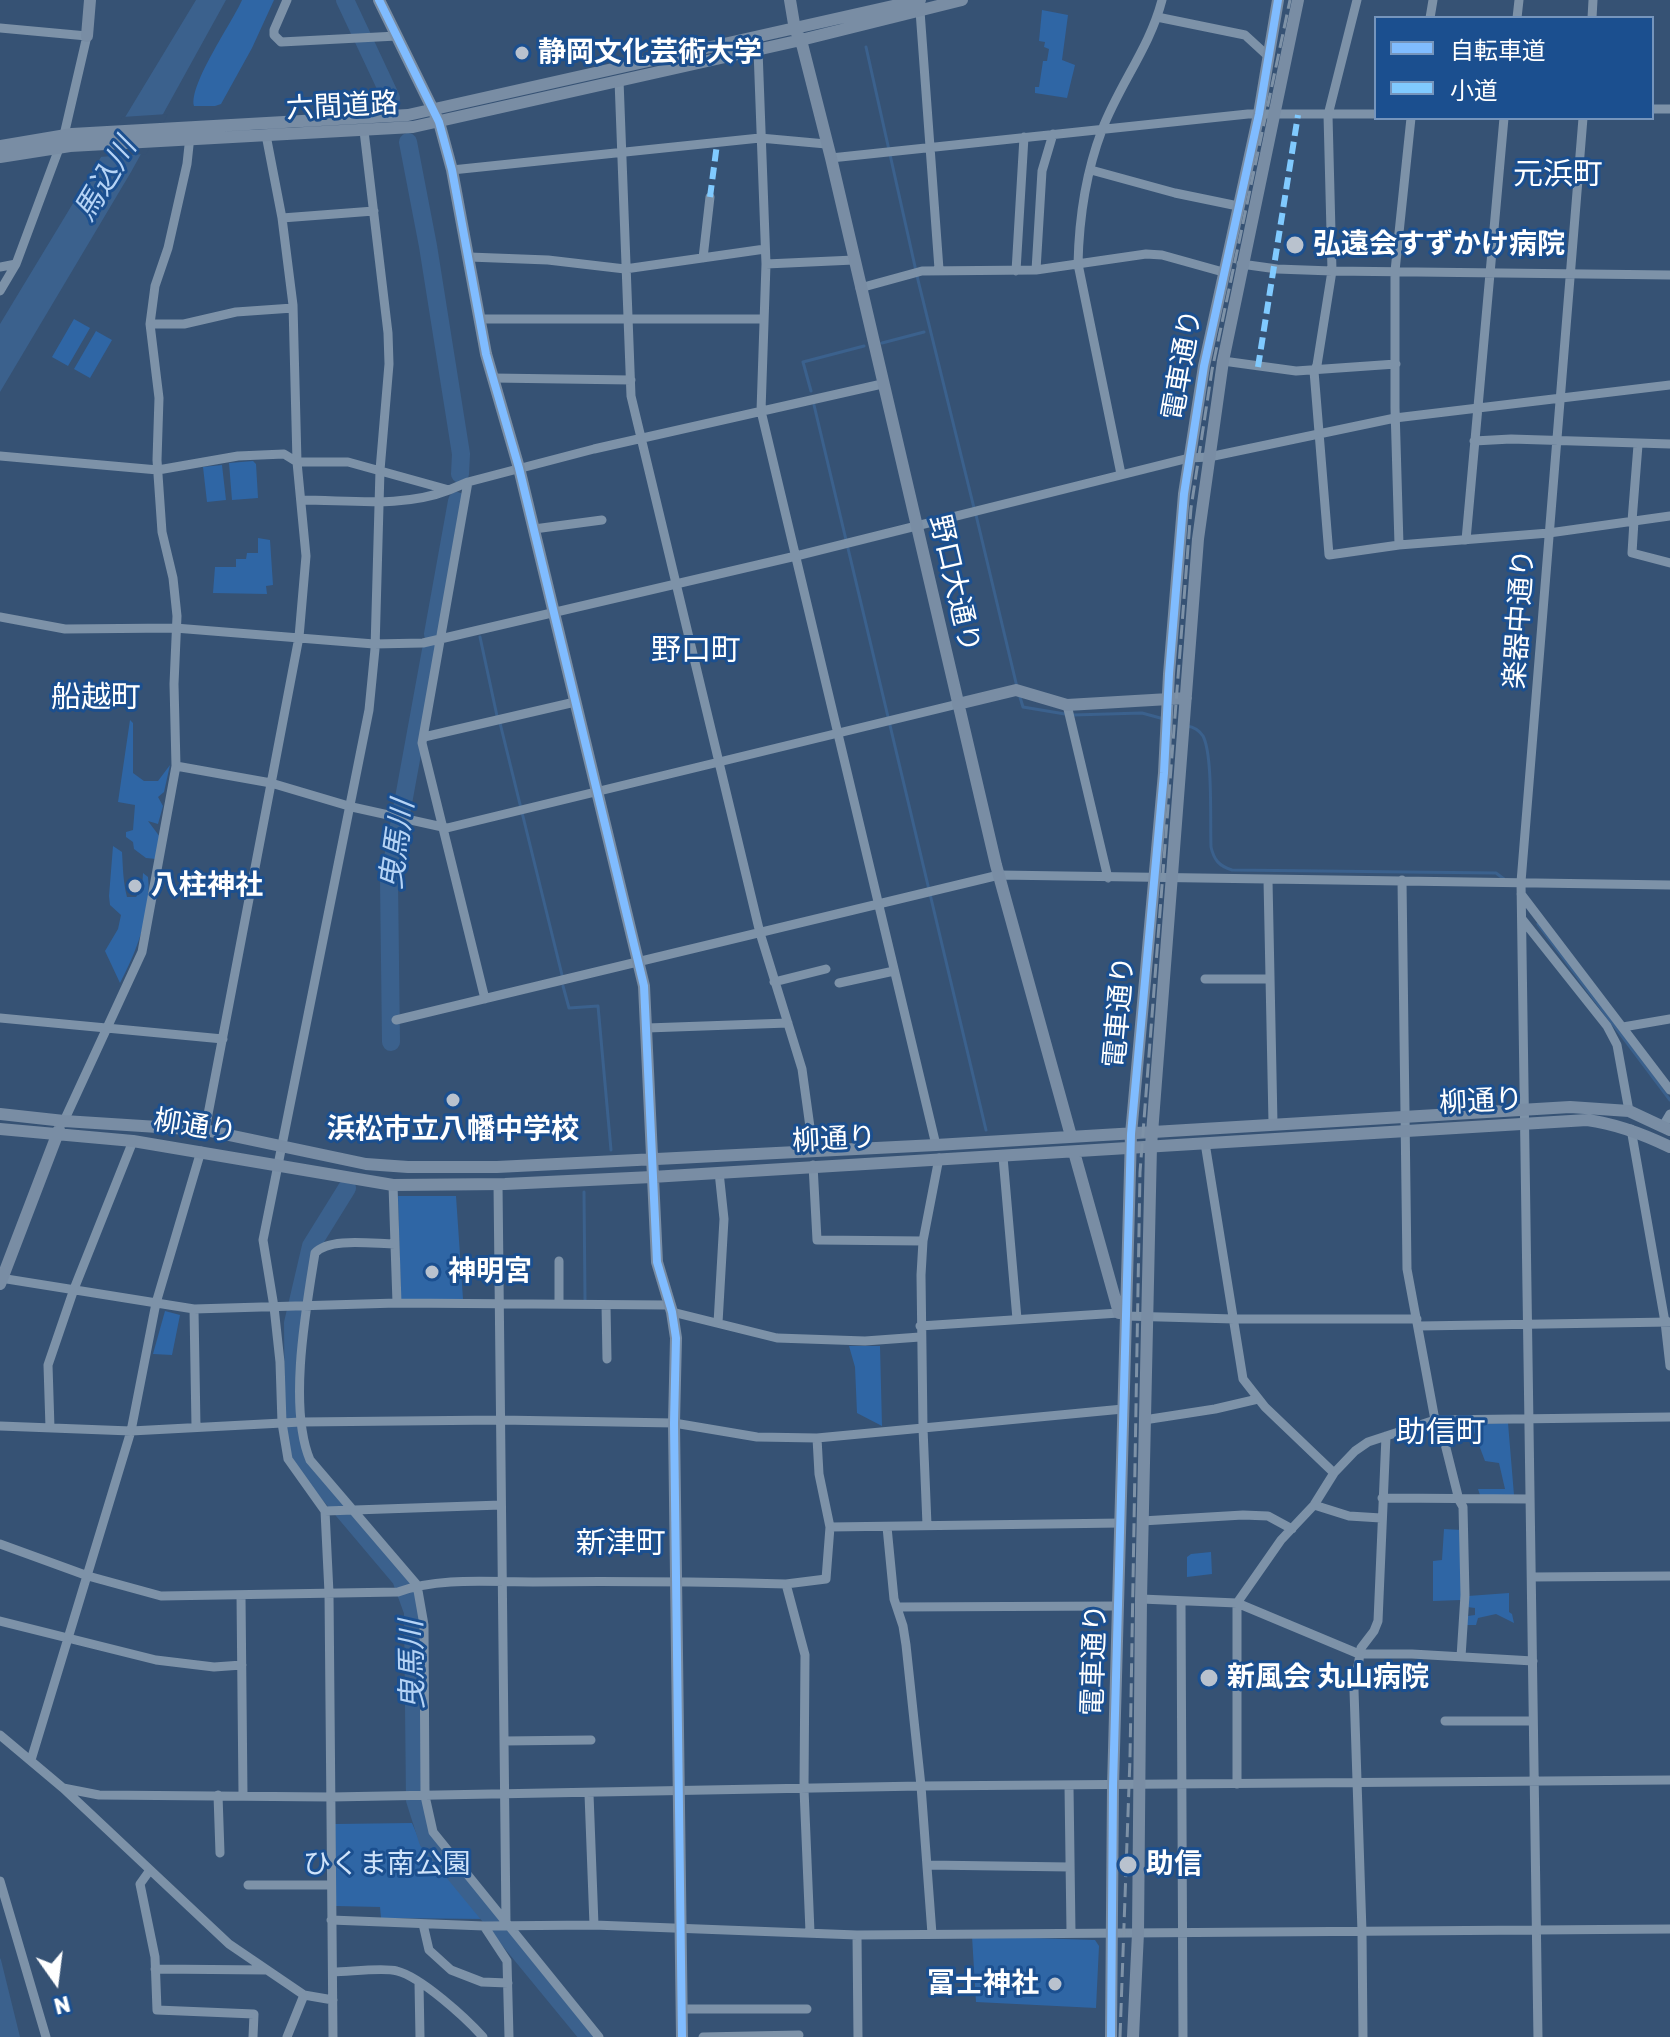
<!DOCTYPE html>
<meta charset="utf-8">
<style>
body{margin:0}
#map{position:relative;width:1670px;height:2037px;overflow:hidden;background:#365274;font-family:Rubik,"Noto Sans JP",sans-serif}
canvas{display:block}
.legend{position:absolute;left:1374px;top:16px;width:280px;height:104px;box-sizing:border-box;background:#1b4f8f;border:2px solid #7695bc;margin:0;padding:10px 14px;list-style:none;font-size:24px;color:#fff}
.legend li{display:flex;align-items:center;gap:16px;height:40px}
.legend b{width:40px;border:2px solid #7695bc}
.north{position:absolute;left:16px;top:1941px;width:80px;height:80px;-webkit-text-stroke:6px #1b4f8f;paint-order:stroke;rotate:166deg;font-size:22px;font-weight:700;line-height:32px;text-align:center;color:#fff}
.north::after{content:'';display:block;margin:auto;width:28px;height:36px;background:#fff;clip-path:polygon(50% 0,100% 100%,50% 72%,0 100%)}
</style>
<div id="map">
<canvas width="1670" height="2037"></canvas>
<ul class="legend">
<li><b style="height:10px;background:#80bcff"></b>自転車道</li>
<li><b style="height:10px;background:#80caff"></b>小道</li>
</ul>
<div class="north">N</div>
</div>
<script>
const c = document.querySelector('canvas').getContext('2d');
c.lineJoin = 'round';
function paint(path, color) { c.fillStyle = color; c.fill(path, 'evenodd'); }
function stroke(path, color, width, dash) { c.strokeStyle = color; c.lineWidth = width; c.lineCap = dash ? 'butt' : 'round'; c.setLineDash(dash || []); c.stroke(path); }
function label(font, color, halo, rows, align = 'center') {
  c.font = font + ' Rubik,"Noto Sans JP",sans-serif'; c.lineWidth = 6; c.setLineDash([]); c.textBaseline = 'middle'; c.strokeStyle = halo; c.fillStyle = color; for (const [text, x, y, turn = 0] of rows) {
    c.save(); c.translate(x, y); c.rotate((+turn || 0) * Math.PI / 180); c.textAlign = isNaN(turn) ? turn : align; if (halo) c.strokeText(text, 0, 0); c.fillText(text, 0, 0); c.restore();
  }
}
const green = new Path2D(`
 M242,0h32l-22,48 -31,56 -6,2h-21c-5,-22 38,-83 48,-106z
 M1042,10l26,5 -6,45 13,5 -8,33 -32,-5v-6h4l4,-26h4l2,-12 -5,-2 1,-5 -6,-1z
 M74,319l16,9 -22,38 -16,-9z
 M96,331l16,9 -22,38 -16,-9z
 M253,461l3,3 2,34 -26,2 -3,-37z
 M222,465l4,35 -19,2 -4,-35z
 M258,538l12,2 3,45 -7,1 1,8 -54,-1 2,-26h21v-8h10l1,-6h11z
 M130,720l3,3v50l11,8h14l12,-16 -6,27 -6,5 5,9 -5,18 -10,-3 12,16 -4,22 -10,-1 -12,-9 -1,-7 -7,-5v-5l7,-2 2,-25 -17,-3z
 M113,846l9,6c1,16 1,29 5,45h9l6,-8 1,-16 5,4c4,35 -12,76 -28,106l-15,-32 13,-22 3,-14 -11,-10 -1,-9z
 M398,1196h58l7,103 -62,1z
 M165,1311l15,4 -8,40 -19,-1z
 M849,1346h31l2,80 -25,-13 -2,-46z
 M1508,1423l6,72h-34l-2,-6h27l-6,-26 -14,-2 -14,-37z
 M1444,1529l18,1 -1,70 -28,1v-40l9,-1z
 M1211,1552l1,22 -25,3v-20l4,-3z
 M1509,1593v19l3,2 2,9 -18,-9 -18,4 -2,7h-11l3,-9 7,-1v-7l-8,-1 1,-11z
 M412,1823l6,14 71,82 -108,-1 -1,-11 -44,-1 -1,-82z
 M972,1936l123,4 4,6 -3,62 -120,-6z`);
const water = new Path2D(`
 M196,0h30l-95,172 -131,220v-68z
 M0,1958l1,2 19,77h-20z`);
const pier = new Path2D(`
 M168,114l-22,40 -48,3 24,-40z`);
const stream = new Path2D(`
 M866,47l52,233 56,228
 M882,343l42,-11
 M811,391l-8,-29 61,-16
 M814,405l172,725
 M976,515l41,172
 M480,637l17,79
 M1019,694l4,13 42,7
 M1073,715l69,-2 22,6
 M500,723l62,252
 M1187,726c7,1 12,4 16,10 10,19 7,87 8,111 3,13 8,19 21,23l264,3 8,6
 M1538,924l132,176
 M563,986l6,22 29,-2 13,144
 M584,1192l1,108`);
const river = new Path2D(`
 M345,0l46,98
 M408,142l20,104 33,208 -1,20
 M433,634l24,-133
 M391,1042l-2,-162 42,-230
 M347,1188l-36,58 -18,77 1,108 9,32 98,116 12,33 2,188 13,41 161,196`);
const street = new Path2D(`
 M287,0l-13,30v5l7,7 116,-6
 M1357,0l-29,115 4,156 -15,94 -3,6 15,184 70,-10 150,-12 121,-17
 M920,11l19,258
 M1157,17l88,18 24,22
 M1430,18l3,-18
 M1517,18l2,-18
 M1592,18l1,-18
 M0,28l87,8 -23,99 -48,129 -16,27
 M758,50l8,214 -5,147 175,734
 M619,80l12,316 129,537 42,136 11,80
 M1652,109h18
 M831,158l417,-44h128
 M452,170l308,-32 66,6
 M1091,170l84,23 63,13
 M282,218l92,-7
 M469,257l79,3 77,9 140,-20
 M703,258l7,-61
 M766,264l88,-4
 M1241,264l36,5 55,2 338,4
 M0,267l16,-3
 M1036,270l6,-99 11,-37
 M1016,271l8,-134
 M860,288l62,-17 114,-1 110,-16 16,1 61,17
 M479,319h284
 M150,324h34l52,-12 57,-4
 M1223,361l73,10 100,-7
 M493,378l138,2
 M1474,441l37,-2 159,5
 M0,456l158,14 80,-14 46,-2 13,8h51l101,28 19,-8 126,-33 288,-65
 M1121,474l-43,-210c1,-45 8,-92 24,-134 17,-45 48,-83 60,-130
 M468,482l-46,261 63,256
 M301,500c49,0 102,8 148,-10
 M1632,521l6,-76
 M1634,521l-2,32 38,10
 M534,529l68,-9
 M1466,540l38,-422
 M1399,545l-4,-137v-137l16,-153
 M0,617l65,12 110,-1 199,16 49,-1 373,-87 393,-98 20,-1 186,-39 275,-33
 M1067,705l41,173
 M424,737l151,-35
 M176,766l95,17 81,24 95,21 511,-124
 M1268,880l5,243
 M1402,880l5,389 28,151
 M1521,894l149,196
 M1522,919l85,107 10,19 12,66
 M1205,979h65
 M774,982l52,-13
 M839,983l55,-12
 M0,1018l223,21
 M396,1020l603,-145 671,10
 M1623,1027l47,-8
 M647,1028l141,-5
 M64,1121l78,-169 34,-186 -2,-82 3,-68 -4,-38 -11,-46 -5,-72 2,-62 -9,-74 5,-38 13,-38 19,-84 3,-28
 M1663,1126l7,-12
 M1631,1129l34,193 5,44
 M205,1130l94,-493 7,-81 -9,-94 -4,-157 -11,-87 -16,-83
 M1205,1143l38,236 22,28 69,66
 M1003,1157l14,162
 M939,1158l-16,83 -2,34 2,153 200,-19
 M813,1165l4,75 106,1
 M498,1184l8,740
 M393,1185l4,118
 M395,1244c-21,0 -66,-7 -80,9 -9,56 -27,154 -5,207l107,125 7,40 1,171 8,36 166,205
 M559,1261v43
 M0,1278l194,31 203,-6 271,2
 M606,1305l1,54
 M194,1309l2,118
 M672,1312l105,26 88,3 55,-4
 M718,1323l6,-104 -5,-47
 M920,1326l199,-13 6,3 109,3h183
 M1419,1326l251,-4
 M1144,1420l71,-11 43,-10
 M1439,1420l20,80 4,7 2,88 -4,62
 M0,1426l131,5 170,-9 199,-2 174,3 83,14 60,1 106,-10 4,97
 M50,1428l-2,-63 26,-76 59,-148
 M1382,1498l148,1
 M1314,1505l35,11 32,2
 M325,1511l176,-6
 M1142,1521l101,-6 25,1 24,13
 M830,1527l291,-4
 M887,1527l7,72 9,27 3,19 15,141 11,148
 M0,1544l88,32 73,20 237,-4c41,-15 91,-10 135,-10 84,-1 169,0 253,2
 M1532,1577l138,-1
 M241,1595l2,200
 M1141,1599l96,4 122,51h53l121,7
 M1181,1601l2,436
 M897,1607l222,-1
 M0,1621l156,39 58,7 28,-2
 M1445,1721h88
 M0,1735l63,53 36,7 232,2 590,-11 749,-6
 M504,1741l87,-1
 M31,1760l100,-329 25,-128 45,-152
 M1237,1784v-181l44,-63 33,-35 20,-32 21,-22 13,-9 67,-22 235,-3
 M1069,1786l2,146
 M63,1788l166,156 75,51 29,5
 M589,1794l5,131
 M218,1795l2,58
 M927,1865l143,2
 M150,1870l-10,14 15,73 2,53 97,4 -1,23
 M0,1881l46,156
 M248,1885h83
 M331,1920l153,6 110,-1 263,10 813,-6
 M423,1924l6,26 22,20 31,12 26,1
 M484,1926l23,35 2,76
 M810,1932l-6,-143 1,-134 -19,-71 40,-5 4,-52 -11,-53 -2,-36
 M857,1935l1,102
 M155,1969l112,1
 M333,1972c16,0 50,-5 64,-1 24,6 69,47 86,66
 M419,1983l1,54
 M683,2009h124
 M287,2037l17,-42
 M333,2037l-4,-444 -4,-82 -37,-52 -6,-36 -2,-61 -6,-55 -11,-67 106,-530 6,-61 5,-179 9,-106 -1,-31 -24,-202
 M703,2037l96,-2
 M1363,2037l-1,-105 -8,-242 7,-42 13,-17 4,-10 8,-185
 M1538,2037l-17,-1155 62,-764`);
const secondary = new Path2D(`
 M379,0l60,122 13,48 34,184 33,114 125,518 13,276 15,50 4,26 -2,85 8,614
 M790,0l5,30 6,10 30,118 165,707 75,271
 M87,36l3,-36
 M0,146l72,-12 336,-19 512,-115
 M0,157l70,-11 343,-19 388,-87 161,-40
 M958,704l58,-14 51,15 119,-7
 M0,1114l64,7 141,9 161,34 42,3h89l439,-22 634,-38 59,4 41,19
 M0,1129l133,12 260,44 112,-1 147,-7 935,-57c30,4 56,14 83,27
 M1074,1152l45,161
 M0,1284l59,-154
 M1111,2037l2,-251 18,-652 33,-361 5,-99 15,-180 20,-128 55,-252 19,-114
 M1133,2037l5,-104 3,-334 10,-453 47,-607 25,-178 75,-361`);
const rail = new Path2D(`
 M1120,2037l10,-279 10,-586 51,-664 21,-138 78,-370`);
const quiet = new Path2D(`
 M710,197l7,-53
 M1258,367l40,-252`);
const cycleway = new Path2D(`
 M379,0l60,122 13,48 34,184 33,114 125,518 13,276 15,50 4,26 -2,85 8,614
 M1111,2037l2,-251 18,-652 33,-361 5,-99 15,-180 20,-128 55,-252 19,-114`);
const markers = [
 [522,53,8,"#b9c2ce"],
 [1295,245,10,"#b9c2ce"],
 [135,886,8,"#b9c2ce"],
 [453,1100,8,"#b9c2ce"],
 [432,1272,8,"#b9c2ce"],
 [1209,1678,10,"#b9c2ce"],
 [1128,1865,10,"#b9c2ce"],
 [1055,1984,8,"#b9c2ce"]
];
const poiNames = [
 ["静岡文化芸術大学",538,53],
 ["弘遠会すずかけ病院",1313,245],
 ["八柱神社",151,886],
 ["浜松市立八幡中学校",453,1130,"center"],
 ["神明宮",448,1272],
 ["新風会 丸山病院",1227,1678],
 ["助信",1146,1865],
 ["冨士神社",1039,1984,"right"]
];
const streetNames = [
 ["六間道路",342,107,-3],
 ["電車通り",1183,365,-80],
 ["野口大通り",954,584,77],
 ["楽器中通り",1520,619,-86],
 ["電車通り",1120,1012,-85],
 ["柳通り",1481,1102,-3],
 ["柳通り",195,1127,9],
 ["柳通り",834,1140,-3],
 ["電車通り",1095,1660,-88]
];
const parkNames = [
 ["ひくま南公園",387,1865]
];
const neighbourhoodNames = [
 ["元浜町",1558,175],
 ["野口町",696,651],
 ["船越町",96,698],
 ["助信町",1441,1433],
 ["新津町",621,1544]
];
const waterNames = [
 ["馬込川",106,180,-59],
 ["曳馬川",398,845,-82],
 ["曳馬川",413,1665,-91]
];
paint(green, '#2f66a5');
paint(water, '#3b618d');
paint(pier, '#365274');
stroke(stream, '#3b618d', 3);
stroke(river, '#3b618d', 18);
stroke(street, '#7d92a8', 9);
stroke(secondary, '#798da4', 12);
stroke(rail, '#7e92a7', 3, [14, 6]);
stroke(quiet, '#80caff', 6, [12, 6]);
stroke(cycleway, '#80bcff', 8);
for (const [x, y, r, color] of markers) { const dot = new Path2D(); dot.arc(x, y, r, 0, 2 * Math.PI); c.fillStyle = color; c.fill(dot); stroke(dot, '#1b4f8f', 3); }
label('bold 28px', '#fff', '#1b4f8f', poiNames, 'left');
label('28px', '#fff', '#1b4f8f', streetNames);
label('28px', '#cfe3fa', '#1b4f8f', parkNames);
label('30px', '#fff', '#1b4f8f', neighbourhoodNames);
label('italic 30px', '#b5d3f5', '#1b4f8f', waterNames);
</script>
